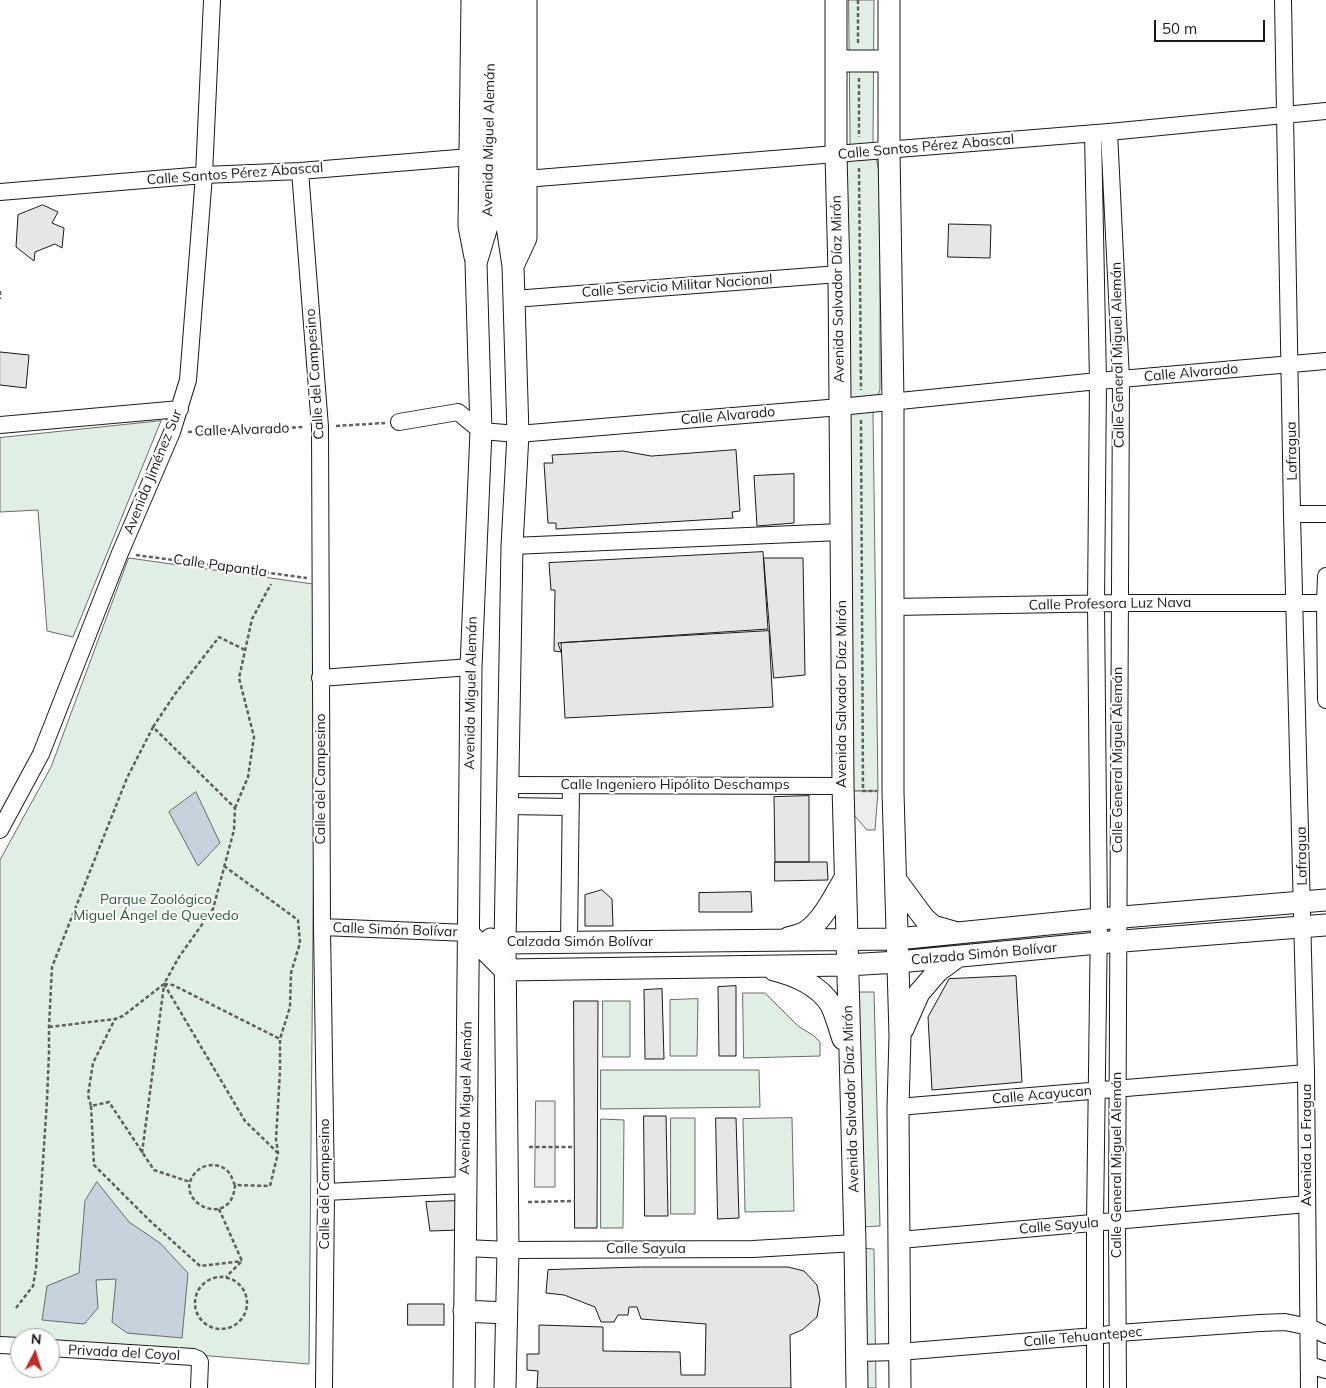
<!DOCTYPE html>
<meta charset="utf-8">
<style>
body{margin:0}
#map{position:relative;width:1326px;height:1388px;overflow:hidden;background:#fff;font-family:Mulish,sans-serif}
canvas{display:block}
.north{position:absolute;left:10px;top:1328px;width:50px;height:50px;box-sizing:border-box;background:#fff;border:1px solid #a3a3a3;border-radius:50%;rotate:5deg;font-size:14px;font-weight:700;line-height:20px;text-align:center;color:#1a1a1a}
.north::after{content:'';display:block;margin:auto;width:18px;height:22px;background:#c62828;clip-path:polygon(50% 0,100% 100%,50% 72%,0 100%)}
.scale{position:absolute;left:1154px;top:20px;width:111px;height:22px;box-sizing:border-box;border:2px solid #1a1a1a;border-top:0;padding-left:6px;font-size:15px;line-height:18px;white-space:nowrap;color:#1a1a1a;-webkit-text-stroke:4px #fff;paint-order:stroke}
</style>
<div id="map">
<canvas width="1326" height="1388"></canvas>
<div class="north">N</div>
<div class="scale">50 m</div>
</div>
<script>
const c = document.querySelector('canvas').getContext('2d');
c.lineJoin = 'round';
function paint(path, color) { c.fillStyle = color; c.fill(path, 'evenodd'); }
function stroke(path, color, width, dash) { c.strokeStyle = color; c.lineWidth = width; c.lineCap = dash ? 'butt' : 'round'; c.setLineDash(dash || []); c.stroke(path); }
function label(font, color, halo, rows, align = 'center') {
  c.font = font + ' Mulish,sans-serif'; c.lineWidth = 4; c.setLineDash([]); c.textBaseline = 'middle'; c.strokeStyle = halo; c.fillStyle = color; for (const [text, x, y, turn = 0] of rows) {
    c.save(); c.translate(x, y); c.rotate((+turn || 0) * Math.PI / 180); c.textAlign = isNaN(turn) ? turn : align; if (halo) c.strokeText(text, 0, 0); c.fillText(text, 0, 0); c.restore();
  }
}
const green = new Path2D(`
 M849,0h25l-1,143 7,33v213l-7,25 5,377h-28l-9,-614 9,-34z
 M161,421l-88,216 -26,-6 -9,-121 -38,2v-74z
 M129,558l184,26 1,230 -5,550 -259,-21v-5l-50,1v-479l51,-93z
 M859,992h15l6,234 -19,1z
 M743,993h22l33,33 16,10 6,6v14l-76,2z
 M698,999l-1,57h-27v-56z
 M603,1001h27v56h-27z
 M601,1070h158l1,37 -159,2z
 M671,1118h24v96h-24z
 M792,1118l2,93 -49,1 -2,-93z
 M601,1119l23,1 -1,108h-22z
 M861,1248l13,1 2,139h-17z`);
const parking = new Path2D(`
 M850,791h28l-3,39h-8l-13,-15z
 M536,1101h19v86h-20z`);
const water = new Path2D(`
 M196,792l24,51 -22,23 -29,-54z
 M97,1182l32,40 31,21 28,30 -6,65 -55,-5 -15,-11 4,-43 -20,1 2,28 -14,16 -42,-4 5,-34 32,-13 6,-72z`);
const building = new Path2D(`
 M43,205l15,7 -6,11 12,5 -2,20 -7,-4 -20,8 -1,9 -18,-14 2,-32z
 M949,224l42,1 -1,33 -42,-1z
 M0,352l29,3 -3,33 -26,-3z
 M736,450l4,61 -8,1 1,6 -177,11v-6h-8l-4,-60h9l-1,-8 71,-4 28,5z
 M794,474v49l-37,3 -3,-50z
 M763,552l5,77 -210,14 3,9 -7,-1 1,-61h-4l-2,-27z
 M764,558h39l2,117 -31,3z
 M769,631l4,76 -208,11 -4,-75z
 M809,796v66h-34l-1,-65z
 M775,862h52l1,18 -53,1z
 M602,890l10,9 1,27h-28v-31z
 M751,892l1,20h-53v-19z
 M1016,976l6,106 -90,8 -4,-73 21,-38z
 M736,986v70h-17l-1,-69z
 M662,989l2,70h-19l-1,-69z
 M574,1001h24l-1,227h-22z
 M644,1116h22l2,100h-23z
 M716,1118h20l3,100 -21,1z
 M458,1201l2,29 -30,1 -4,-29z
 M641,1267h147l16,4 13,14 3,15 -3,17 -15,13 -12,5 1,53h-254l1,-17 -11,-1v-16h12v-29l64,2v24l77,1 1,23h24l1,-51 -65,-5 -4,-12h-8l-1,8h-10l-4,7h-13l-6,-15 -31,-12 -18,-2 2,-23z
 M408,1304h36v21h-36z`);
const path = new Path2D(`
 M858,0v45
 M859,78v59
 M859,168l2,222
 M0,291v8
 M861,420l2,371
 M336,426l49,-3
 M188,432l117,-5
 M136,555l171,23
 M153,727l22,-33 44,-57 26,13
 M862,791h15
 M235,808l13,-31 6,-40 -15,-59 13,-59 19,-35
 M224,866l74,54 2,23 -9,30 -1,34 -10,32
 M164,984l9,1 107,54v32l-4,68 2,14 -8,33 -35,-1c-2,-3 -3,-8 -5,-11 -7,-11 -25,-12 -34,-2 -27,29 36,60 39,13
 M164,984l81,137 33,32
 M49,1027l66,-8
 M91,1106l3,59 55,55 51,46 42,-5
 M529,1147h46
 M142,1153l22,-168
 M528,1202l47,-1
 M219,1209l23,52 -16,16
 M195 1303a26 26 0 1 1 52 0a26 26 0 1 1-52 0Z
 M16,1308l17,-22 3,-18 11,-168 2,-48v-25l3,-60 75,-189 26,-51 82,81 -1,22 -21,79 -34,48 -15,27 -41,32 -8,3 -22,44 -5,32 3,11 18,-4 45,68 36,12`);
const minor = new Path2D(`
 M1283,0l9,514 14,559 3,315
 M1109,132l12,247 -4,842 1,167
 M1093,133l5,248 -2,223 3,315 -4,303v166
 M300,171l20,256 2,500 4,265 -2,196
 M525,179l584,-47 217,-21
 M0,192l204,-17 96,-4 170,-14
 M514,299l325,-25
 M399,422l59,-10 23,19 37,3 322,-27 258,-26 228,-20
 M0,425l180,-16
 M1292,514h34
 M512,546l329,-14
 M1326,576l-1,27 1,97
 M893,607l226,-4h207
 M320,678l151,-11
 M508,785l335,1
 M507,806l64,1
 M0,830l41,-76 79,-201 52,-121 16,-52 16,-205 8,-175
 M322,927l146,6
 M569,942l2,-157
 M898,1107l408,-34
 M326,1192l139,-7
 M900,1240l407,-36
 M466,1248l42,2 245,-1 102,-6
 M0,1345l20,1
 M50,1348l143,9 5,2 2,3 -1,26
 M857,1353l42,-1 196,-16 23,-3 142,-10 25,-1 24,5 17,8
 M1309,1365l17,5`);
const major = new Path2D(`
 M472,0l-3,226 6,31
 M836,0v154l3,120 4,512 12,457 2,145
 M889,0v150l4,251v391l7,244 -2,71 2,281
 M836,61h53
 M513,266l13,-28v-238
 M896,880l28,38 9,8 21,6
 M468,933l37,37 342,-5 51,-3 200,-19 228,-18
 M788,938c6,-2 14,-3 19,-7 16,-11 28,-36 38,-53
 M491,939l14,4 392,-4 202,-20 227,-19
 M774,970c21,5 46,16 57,35 5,10 8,23 12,34
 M903,1029l16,-36 19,-22 19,-14
 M464,1311l42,2
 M464,1388l7,-721 10,-236 -5,-168 12,-40 4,-223
 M505,1388l3,-138 -3,-307 7,-397 6,-112 -5,-168 -6,-40 1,-226`);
const streetNames = [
 ["Avenida Miguel Alemán",489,140,-89],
 ["Calle Santos Pérez Abascal",926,147,-5],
 ["Calle Santos Pérez Abascal",235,174,-4],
 ["Calle Servicio Militar Nacional",677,286,-4],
 ["Avenida Salvador Díaz Mirón",838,289,-91],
 ["Calle General Miguel Alemán",1118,355,-91],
 ["Calle Alvarado",1191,373,-5],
 ["Calle del Campesino",315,374,-94],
 ["Calle Alvarado",728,416,-5],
 ["Calle Alvarado",242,430,-2],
 ["Lafragua",1292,451,-91],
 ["Avenida Jiménez Sur",153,472,-68],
 ["Calle Papantla",220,566,8],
 ["Calle Profesora Luz Nava",1110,604,-1],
 ["Avenida Miguel Alemán",471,693,-89],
 ["Avenida Salvador Díaz Mirón",842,694,-90],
 ["Calle General Miguel Alemán",1118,760,-90],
 ["Calle del Campesino",321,779,-90],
 ["Calle Ingeniero Hipólito Deschamps",675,785],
 ["Lafragua",1302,856,-91],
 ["Calle Simón Bolívar",395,930,2],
 ["Calzada Simón Bolívar",580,942],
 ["Calzada Simón Bolívar",984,954,-5],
 ["Calle Acayucan",1042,1095,-5],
 ["Avenida Miguel Alemán",466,1098,-89],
 ["Avenida Salvador Díaz Mirón",851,1099,-92],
 ["Avenida La Fragua",1307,1145,-90],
 ["Calle General Miguel Alemán",1117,1165,-90],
 ["Calle del Campesino",325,1184,-90],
 ["Calle Sayula",1059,1226,-5],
 ["Calle Sayula",646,1249],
 ["Calle Tehuantepec",1083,1337,-5],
 ["Privada del Coyol",124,1353,3]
];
const parkNames = [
 ["Parque Zoológico",156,900],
 ["Miguel Ángel de Quevedo",156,916]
];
paint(green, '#e0efe3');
stroke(green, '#6a6a6a', 1);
paint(parking, '#ededed');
stroke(parking, '#6a6a6a', 1);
paint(water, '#c6d2dc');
stroke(water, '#6a6a6a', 1);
paint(building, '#e6e6e6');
stroke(building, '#1a1a1a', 1);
stroke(minor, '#1a1a1a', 18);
stroke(major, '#1a1a1a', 23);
stroke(path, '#5f5f5f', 2.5, [4, 2.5]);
stroke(minor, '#fff', 16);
stroke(major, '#fff', 21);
label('14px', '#1a1a1a', '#fff', streetNames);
label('14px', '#2b5a34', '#fff', parkNames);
</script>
